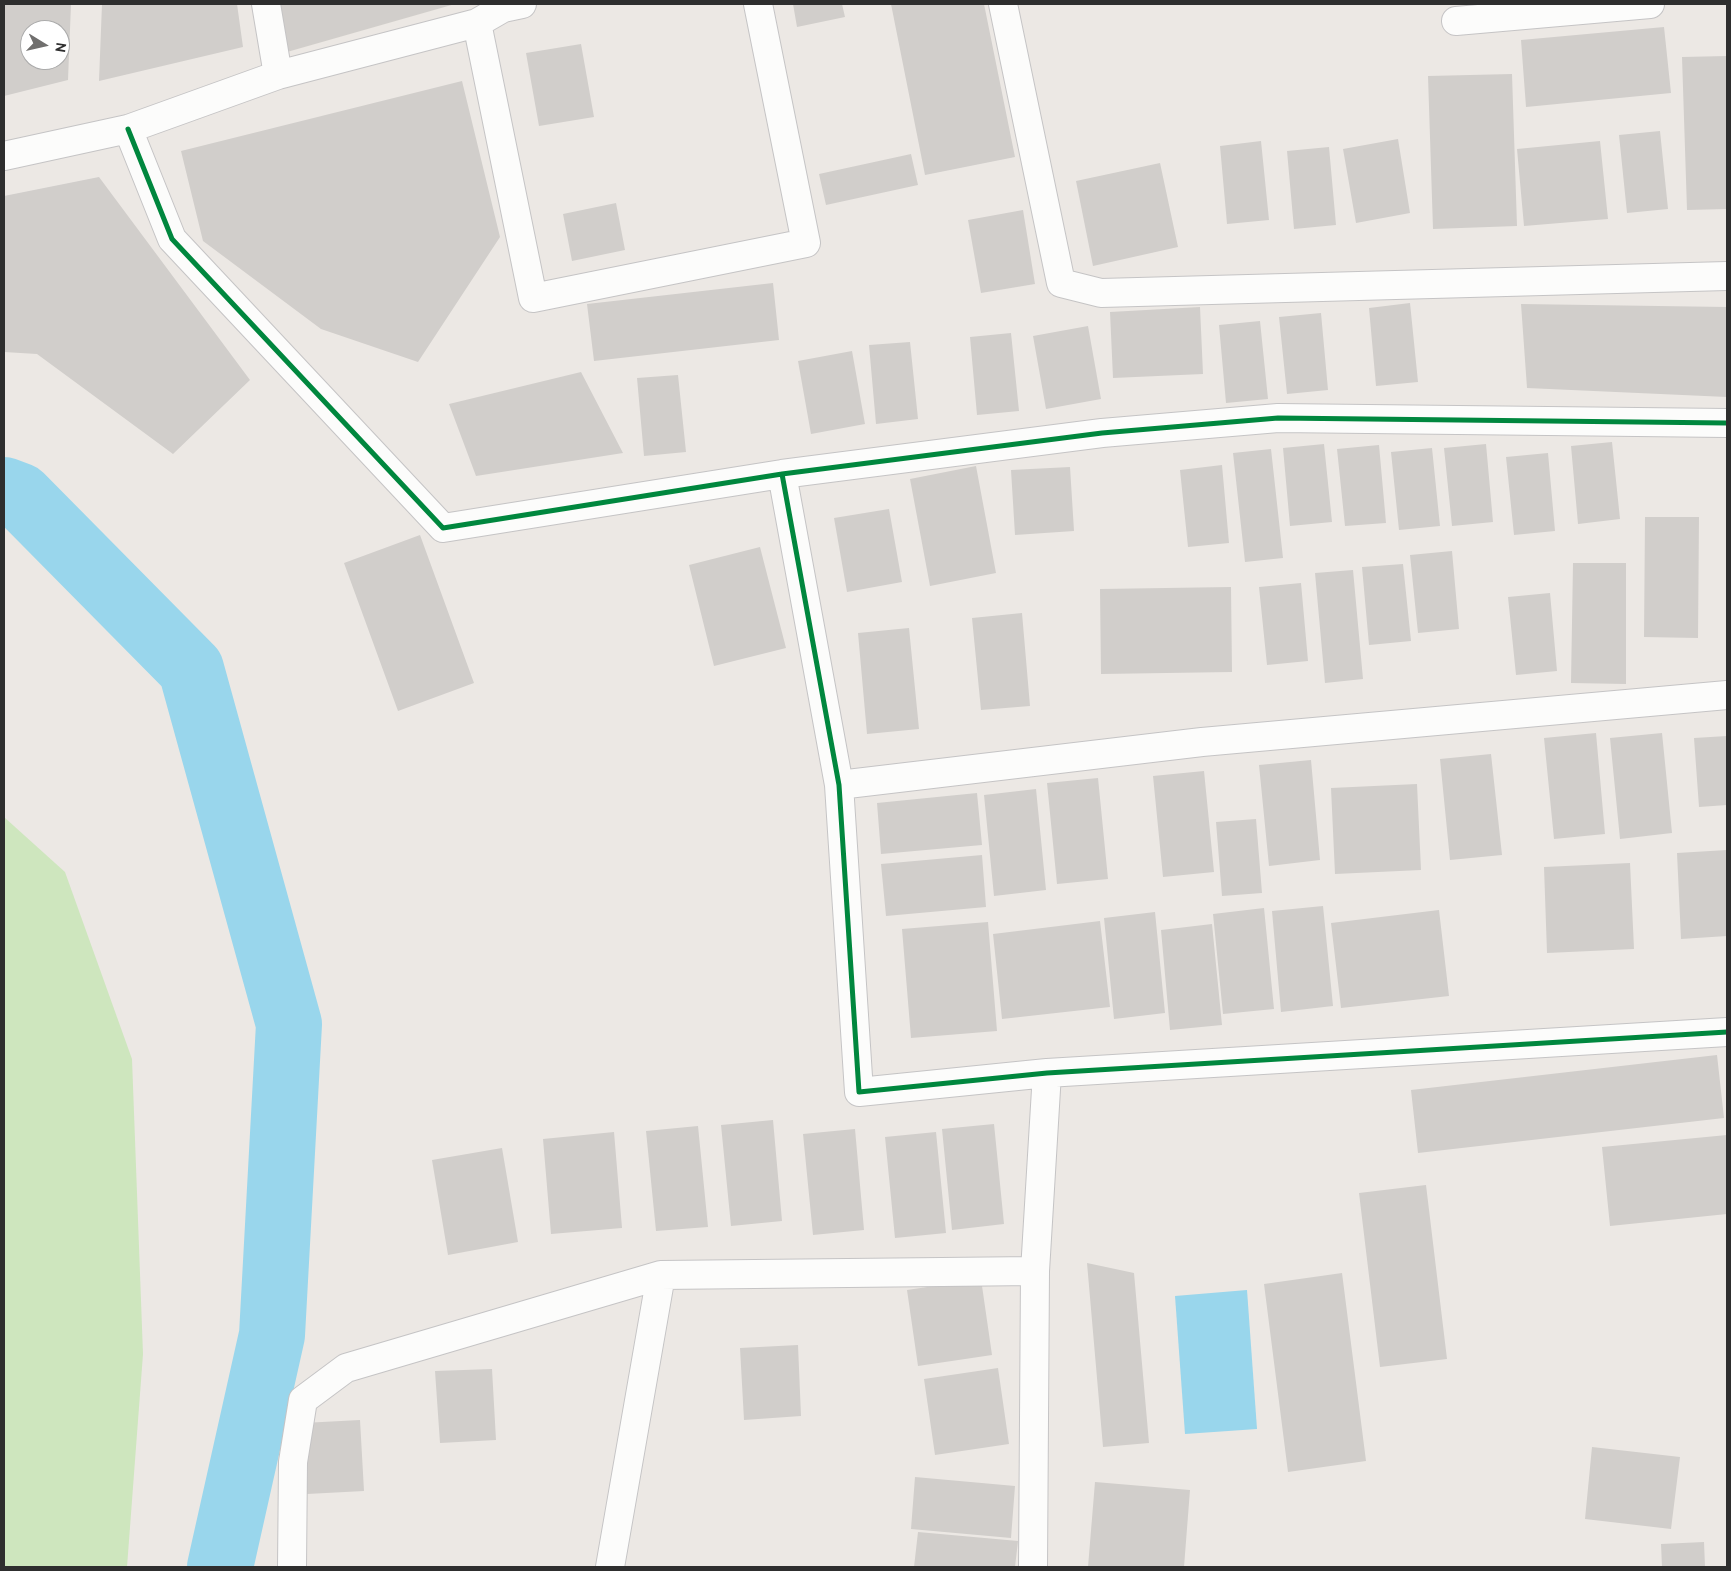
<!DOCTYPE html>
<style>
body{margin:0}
#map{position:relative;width:1731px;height:1571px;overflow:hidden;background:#ece8e4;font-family:Overpass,sans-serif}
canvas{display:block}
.frame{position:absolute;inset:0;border:5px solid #2e2e2e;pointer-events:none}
.north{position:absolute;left:20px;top:20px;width:50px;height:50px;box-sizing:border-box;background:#fff;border:1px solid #ababab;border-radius:50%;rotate:99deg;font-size:14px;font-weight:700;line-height:20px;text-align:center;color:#2e2e2e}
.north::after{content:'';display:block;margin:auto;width:18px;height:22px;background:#706f6e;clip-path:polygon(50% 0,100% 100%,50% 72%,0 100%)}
</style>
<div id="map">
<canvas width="1731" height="1571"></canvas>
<div class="frame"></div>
<div class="north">N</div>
</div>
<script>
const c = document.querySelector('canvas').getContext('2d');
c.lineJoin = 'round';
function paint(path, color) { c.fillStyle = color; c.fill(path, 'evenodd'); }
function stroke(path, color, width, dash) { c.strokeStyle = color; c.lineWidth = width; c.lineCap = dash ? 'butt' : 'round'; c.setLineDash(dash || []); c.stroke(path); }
const green = new Path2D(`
 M4,817l61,55 67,187 11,295 -16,213h-123z`);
const water = new Path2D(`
 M1247,1290l10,139 -72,5 -10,-138z`);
const river = new Path2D(`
 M4,490l16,6 171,173 98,355 -17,311 -52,232`);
const building = new Path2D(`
 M4,4h67l-3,76 -64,16zM30,30h30v30h-30z
 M102,4h135l6,43 -144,34z
 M280,4h175l-168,48z
 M793,4h49l3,13 -48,10z
 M891,4h93l31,153 -90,18z
 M1664,27l7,66 -145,14 -5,-67z
 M581,44l13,73 -55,9 -13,-73z
 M1727,56v153l-40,1 -5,-153z
 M1512,74l5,152 -84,3 -5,-153z
 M462,81l38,156 -82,125 -97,-33 -118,-88 -22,-90z
 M1660,131l8,78 -41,4 -8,-78z
 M1398,139l12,74 -54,10 -13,-74z
 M1261,141l8,79 -42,4 -7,-78z
 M1600,141l8,78 -84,7 -7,-77z
 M1329,147l7,78 -42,4 -7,-78z
 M911,154l7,31 -92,20 -7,-31z
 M1160,163l18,84 -85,19 -17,-85z
 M99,177l151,203 -77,74 -136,-100 -33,-2v-156z
 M616,203l9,47 -53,11 -9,-47z
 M1023,210l12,74 -54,9 -13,-73z
 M773,283l6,57 -185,21 -7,-57z
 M1410,303l8,79 -42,4 -7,-78z
 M1521,304l206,3v90l-200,-9z
 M1200,307l3,67 -90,4 -3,-66z
 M1321,313l7,77 -41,4 -8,-77z
 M1260,321l8,78 -42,4 -7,-78z
 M1088,326l13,73 -55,10 -13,-73z
 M1011,333l8,78 -42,4 -7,-78z
 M910,342l8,77 -42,5 -7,-79z
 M852,351l13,73 -54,10 -13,-73z
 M581,372l42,81 -147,23 -27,-72z
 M678,375l8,77 -42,4 -7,-78z
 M1612,442l8,77 -42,5 -7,-78z
 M1324,444l8,78 -42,4 -7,-78z
 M1486,444l7,78 -41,4 -8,-78z
 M1379,445l7,78 -41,3 -8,-77z
 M1432,448l8,78 -41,4 -8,-78z
 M1271,449l12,109 -38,4 -12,-109z
 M1548,453l7,78 -41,4 -8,-78z
 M1222,465l7,78 -41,4 -8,-77z
 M976,466l20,107 -66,13 -20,-107z
 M1070,467l4,64 -59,4 -4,-65z
 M889,509l13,73 -55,10 -13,-74z
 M1645,517h54l-1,121 -54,-1z
 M420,535l54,148 -76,28 -54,-148z
 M760,547l26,101 -72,18 -25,-101z
 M1452,551l7,78 -41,4 -8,-78z
 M1573,563h53v121l-55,-1z
 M1403,564l8,77 -42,4 -7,-78z
 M1353,570l10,109 -38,4 -10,-110z
 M1301,583l7,78 -41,4 -8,-78z
 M1231,587l1,85 -131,2 -1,-85z
 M1550,593l7,78 -41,4 -8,-78z
 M1022,613l8,93 -49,4 -9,-92z
 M909,628l10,101 -52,5 -9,-101z
 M1596,733l9,101 -51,5 -10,-101z
 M1662,733l10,100 -52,6 -10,-101z
 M1727,736v69l-28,2 -5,-69z
 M1491,754l11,101 -52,5 -10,-101z
 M1311,760l9,100 -51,6 -10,-101z
 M1204,771l10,101 -51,5 -10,-101z
 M1098,778l10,101 -51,5 -10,-101z
 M1417,784l4,86 -86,4 -4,-86z
 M1036,789l10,101 -52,6 -10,-101z
 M977,793l5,52 -101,9 -4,-51z
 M1256,819l6,74 -40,3 -6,-74z
 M1727,850v86l-46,3 -4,-86z
 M982,855l4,52 -100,9 -5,-52z
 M1630,863l4,86 -87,4 -3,-86z
 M1323,906l10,100 -52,6 -9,-101z
 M1264,908l10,101 -51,5 -10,-100z
 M1439,910l10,86 -108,12 -10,-85z
 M1155,912l10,101 -51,6 -10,-101z
 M1100,921l10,86 -108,12 -9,-85z
 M988,922l9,109 -86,7 -9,-109z
 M1212,924l10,101 -52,5 -9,-100z
 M1717,1055l7,63 -306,35 -7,-63z
 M773,1120l9,101 -51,5 -10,-101z
 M994,1124l10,100 -52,6 -10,-101z
 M698,1126l10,101 -52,4 -10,-100z
 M855,1129l9,101 -51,5 -10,-101z
 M614,1132l8,96 -71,6 -8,-95z
 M936,1132l10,101 -51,5 -10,-101z
 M1727,1135v79l-117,12 -8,-79z
 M502,1148l16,94 -70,13 -16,-95z
 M1426,1185l21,174 -67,8 -21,-174z
 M1087,1263l47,10 15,170 -46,4z
 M1342,1273l24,188 -78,11 -24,-188z
 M981,1279l11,76 -74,11 -11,-76z
 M798,1345l3,71 -57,4 -4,-72z
 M998,1368l11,76 -74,11 -11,-76z
 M492,1369l4,71 -56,3 -5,-72z
 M360,1420l4,71 -57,3 -4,-71z
 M1592,1447l88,10 -9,72 -86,-10z
 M915,1477l100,9 -4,52 -100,-9z
 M1095,1482l95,8 -6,77h-96z
 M918,1532l100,9 -3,26h-101z
 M1704,1542l1,25h-43l-1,-23z`);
const minor = new Path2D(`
 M266,4l12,71
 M1003,4l58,279 40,10 626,-17
 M1456,21l194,-17
 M477,23l56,275 273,-55 -48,-239
 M128,129l44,110 271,289 339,-54 320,-41 176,-15 449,5
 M4,156l124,-27 150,-54 199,-52 26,-15 19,-4
 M782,474l57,311 20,307 188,-19 680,-41
 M839,785l363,-43 525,-47
 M292,1567l1,-105 10,-62 43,-32 315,-93 374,-4
 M610,1567l51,-292
 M1033,1567l2,-296 12,-198`);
const cycleway = new Path2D(`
 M128,129l44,110 271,289 339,-54 320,-41 176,-15 449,5
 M782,474l57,311 20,307 188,-19 680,-41`);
paint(green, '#cee6be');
paint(water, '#99d6ec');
stroke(river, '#99d6ec', 66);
paint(building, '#d1cecb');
stroke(minor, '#c5c4c5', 30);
stroke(minor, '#fcfcfb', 28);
stroke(cycleway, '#00873e', 5);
</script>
